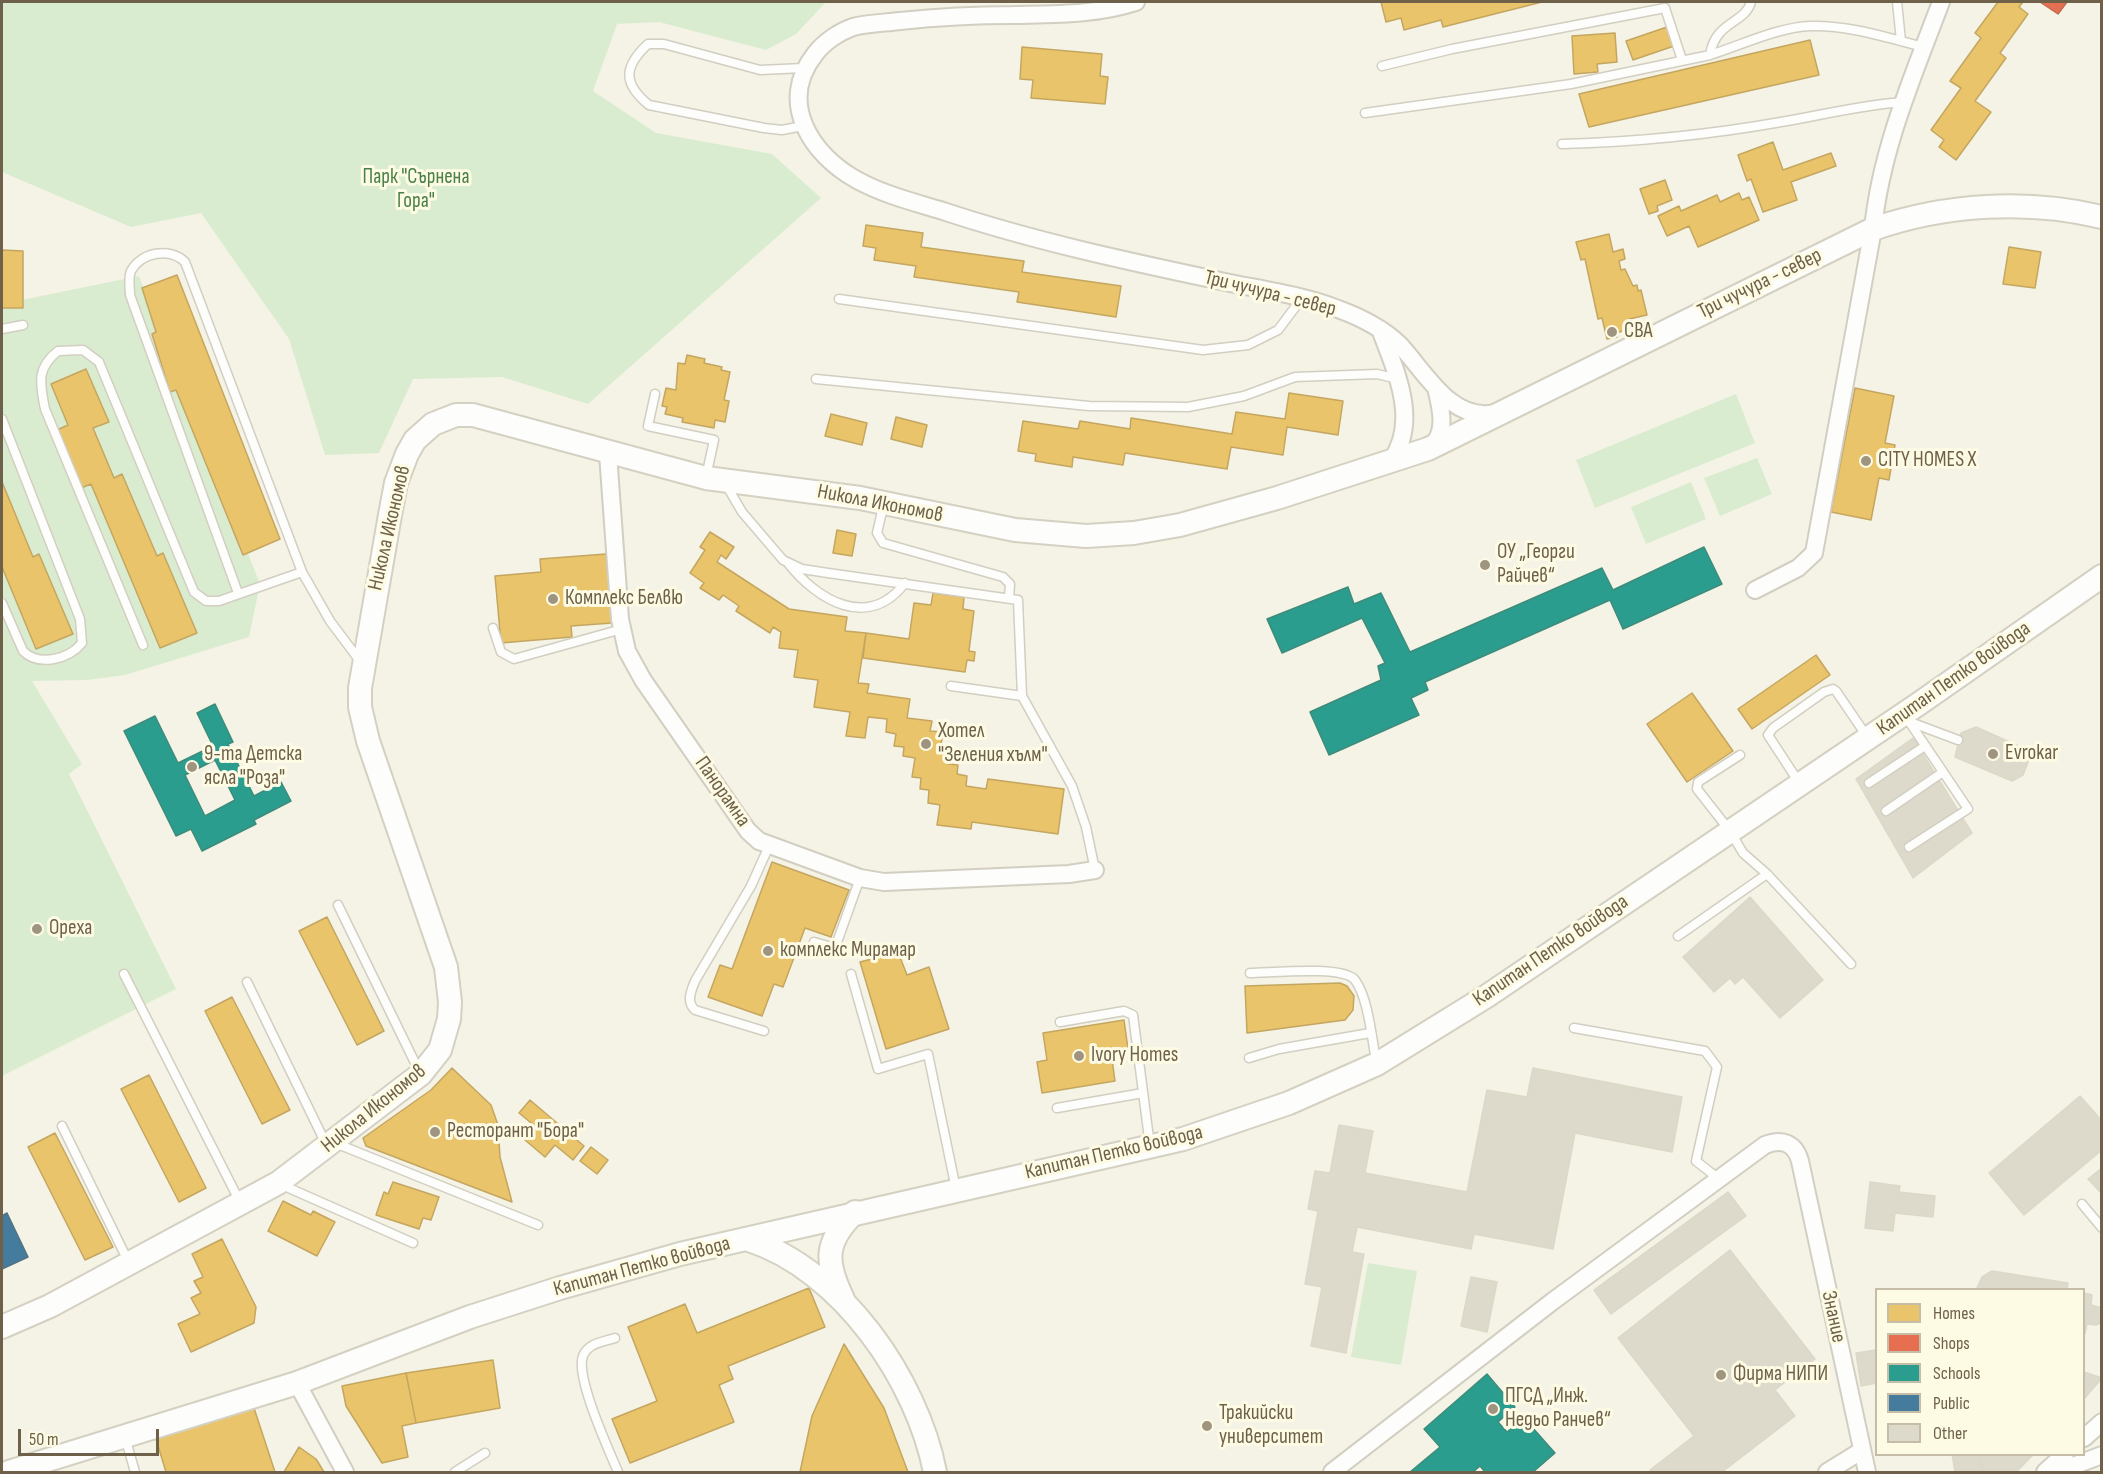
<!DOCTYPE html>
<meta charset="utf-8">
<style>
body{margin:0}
#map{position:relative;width:2103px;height:1474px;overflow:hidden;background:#f4f3e5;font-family:"Sofia Sans Condensed",sans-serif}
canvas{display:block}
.frame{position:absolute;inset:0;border:3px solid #6f6149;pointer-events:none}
.legend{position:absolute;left:1875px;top:1288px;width:210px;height:168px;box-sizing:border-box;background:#fefbe5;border:2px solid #c5bda7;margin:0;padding:8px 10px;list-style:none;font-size:18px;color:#6f6149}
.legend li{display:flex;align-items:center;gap:12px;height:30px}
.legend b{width:30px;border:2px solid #c5bda7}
.scale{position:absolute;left:18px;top:1429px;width:141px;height:27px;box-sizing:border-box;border:3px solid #6f6149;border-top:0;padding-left:8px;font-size:18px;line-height:21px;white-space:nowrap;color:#6f6149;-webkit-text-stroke:4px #fefbe5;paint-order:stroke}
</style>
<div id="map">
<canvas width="2103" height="1474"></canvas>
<div class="frame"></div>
<ul class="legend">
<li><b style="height:16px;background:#e9c46a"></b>Homes</li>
<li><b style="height:16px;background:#e76f51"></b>Shops</li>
<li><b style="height:16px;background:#2a9d8f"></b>Schools</li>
<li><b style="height:16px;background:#457b9d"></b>Public</li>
<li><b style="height:16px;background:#dddacb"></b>Other</li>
</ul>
<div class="scale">50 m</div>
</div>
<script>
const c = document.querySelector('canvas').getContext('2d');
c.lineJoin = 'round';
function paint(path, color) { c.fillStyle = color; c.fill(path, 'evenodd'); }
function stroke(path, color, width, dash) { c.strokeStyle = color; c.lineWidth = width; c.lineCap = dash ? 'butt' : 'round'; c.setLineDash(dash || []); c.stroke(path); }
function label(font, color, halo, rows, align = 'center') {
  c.font = font + ' "Sofia Sans Condensed",sans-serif'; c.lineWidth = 6; c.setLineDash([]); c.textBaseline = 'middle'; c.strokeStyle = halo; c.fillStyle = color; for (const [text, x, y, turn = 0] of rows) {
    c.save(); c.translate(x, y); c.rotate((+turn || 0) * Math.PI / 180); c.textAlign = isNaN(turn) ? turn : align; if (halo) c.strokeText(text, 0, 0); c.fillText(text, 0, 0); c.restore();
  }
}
const green = new Path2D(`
 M2,2h824l-30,32 -30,16 -107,-28 -42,2 -24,67 63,42 116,21 49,44 -233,206 -86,-27 -89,2 -34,74 -54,2 -36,-116 -88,-126 -70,14 -129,-55z
 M139,276l121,308 -11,53 -124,38 -38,5 -55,1 50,83 -13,10 107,215 -174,87v-772z
 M1736,394l19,49 -160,65 -19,-48z
 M1757,458l15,36 -52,22 -16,-38z
 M1691,482l15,37 -60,25 -15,-37z
 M1368,1263l49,8 -16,94 -50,-8z`);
const homes = new Path2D(`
 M1381,2h161l-99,25 -2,-7 -37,10 -3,-12 -15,4z
 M1998,2h25l-4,5 9,7 -28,39 6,5 -31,43 16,11 -35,48 -17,-13 5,-7 -13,-10 30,-42 -11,-7 31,-43 -6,-5z
 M1667,27l7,19 -41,14 -7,-19z
 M1615,33l2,29 -20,2 1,8 -24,2 -2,-38z
 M1810,40l9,35 -230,52 -10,-33z
 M1022,47l80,7 -2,22 8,1 -3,27 -74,-6 2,-18 -13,-1z
 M1773,142l10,28 48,-17 5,13 -45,16 6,18 -34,12 -12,-33 -4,2 -9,-26z
 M1665,180l7,20 -15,6 1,5 -9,3 -9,-25z
 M1739,193l3,7 7,-3 10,23 -61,27 -9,-21 -22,10 -9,-20 21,-10 2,5 36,-16 3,7z
 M866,225l57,8 -2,14 103,14 -2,11 99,14 -5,31 -99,-15 2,-10 -105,-15 2,-11 -42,-6 2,-12 -13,-2z
 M1609,234l4,18 10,-3 2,10 -6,2 2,9 4,-1 8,17 4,-1 1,6 3,-1 6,25 -18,4 2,10 -16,4 2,4 -10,2 -5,-21 -4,1 -13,-60 -4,1 -5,-18z
 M2009,247l32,5 -6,36 -32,-4z
 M2,250l21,1v57h-21z
 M177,275l103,264 -37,16 -67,-165 -6,2 -18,-58 4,-2 -14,-44z
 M687,355l18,4 -1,4 18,4 -1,3 9,2 -6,28 5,1 -4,21 -10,-2 -1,8 -32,-6 1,-4 -18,-4 2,-7 -5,-1 4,-18 10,2 2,-27 7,1z
 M86,369l23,53 -16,6 21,50 8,-4 35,82 6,-3 34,80 -37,15 -69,-164 -10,4 -24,-58 11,-5 -17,-41z
 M1855,388l39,8 -9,47 10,2 -6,35 -10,-2 -8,42 -40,-8z
 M1289,393l54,8 -5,34 -51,-8 -4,28 -52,-8 -4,22 -102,-16 -2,12 -50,-8 -1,10 -37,-6 1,-7 -18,-3 5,-30 55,8 2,-8 50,8 1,-11 101,16 4,-22 49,7z
 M831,414l36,9 -5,22 -37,-9z
 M896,417l31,8 -5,22 -31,-8z
 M2,482l31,75 6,-3 34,80 -37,15 -34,-82z
 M837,530l19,4 -4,22 -19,-3z
 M710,532l24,15 -8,12 -5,-4 -4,7 72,47 58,8 -2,14 21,2 -8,50 11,1 -2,9 43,6 -3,19 25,3 -2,10 13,1 -3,20 10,1 -2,11 10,1 -1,9 10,2 -1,10 20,3 2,-10 76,10 -6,45 -86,-12 -1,7 -34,-4 3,-20 -12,-2 1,-13 -9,-1 1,-11 -9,-1 3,-19 -12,-2 1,-9 -10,-1 2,-12 -10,-2 1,-13 -19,-2 -3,21 -19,-2 4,-24 -36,-5 4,-27 -24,-3 4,-27 -19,-2 2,-16 -8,-5 -3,6 -34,-22 3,-5 -16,-11 -4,5 -19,-12 4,-5 -14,-10 15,-23 -5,-3z
 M606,554l6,69 -41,3 1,11 -71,6 -6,-67 46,-4 -1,-13z
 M933,593l31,4 -1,12 11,2 -5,40 6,1 -1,9 -7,-1 -2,12 -102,-14 3,-25 43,6 5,-36 17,2z
 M1816,655l14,20 -78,54 -14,-20z
 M1692,693l41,58 -46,31 -40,-58z
 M772,862l77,28 -18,47 -26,-9 -22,59 -9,-3 -12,32 -54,-19 12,-32 12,4z
 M327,917l57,114 -27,14 -58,-114z
 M898,952l9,23 22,-8 20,62 -63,20 -26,-87z
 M1340,983l7,3 7,10 -1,14 -8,10 -98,13 -2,-47z
 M232,997l58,113 -28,14 -57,-113z
 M1124,1020l4,29 -17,3 4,29 -73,12 -5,-31 10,-2 -4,-27z
 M452,1068l39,37 7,20 2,32 12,45 -146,-56 -3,-8 68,-48z
 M149,1075l57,113 -27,14 -58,-113z
 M530,1100l54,46 -11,14 -18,-15 -10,12 -20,-17 11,-13 -17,-14z
 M55,1133l58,114 -28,13 -57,-113z
 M591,1147l17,13 -11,14 -17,-13z
 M393,1182l46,15 -8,23 -8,-2 -4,11 -43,-14 8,-23 4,2z
 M283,1201l28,14 2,-4 22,11 -18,34 -49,-25z
 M222,1239l34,68 -2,16 -63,29 -13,-28 22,-10 -9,-16 10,-5 -7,-12 9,-4 -11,-23z
 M809,1288l16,39 -97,39 5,13 -14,6 15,37 -104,41 -18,-44 45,-18 -29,-74 57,-23 12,29z
 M844,1344l40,64 24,64h-108l12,-56z
 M493,1360l7,48 -84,15 -10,-50z
 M406,1373l10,50 -14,3 6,31 -26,6 -36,-57 -4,-20z
 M253,1405l22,67h-109l-11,-36z
 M299,1447l17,12 8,13h-40z`);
const shops = new Path2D(`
 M2040,2h27l-9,12z`);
const schools = new Path2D(`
 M1704,547l18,37 -99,45 -13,-29 -185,82 3,8 -17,8 8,17 -90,40 -19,-43 71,-32 -3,-14 7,-3 -23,-45 -80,35 -15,-34 81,-32 6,17 27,-11 29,59 192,-84 11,22z
 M215,704l18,38 -5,2 26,52 27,-14 10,19 -37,19 2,4 -54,27 -11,-22 -15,7 -52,-105 31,-15 23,47 35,-17 -16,-33zM215,760l20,40 -30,16 -20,-41z
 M1487,1374l28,33 -17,15 9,10 17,-14 31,35 -22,19h-48l-5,-6 -7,6h-63l30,-25 -16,-18z`);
const public = new Path2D(`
 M7,1213l21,44 -26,12v-53z`);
const building = new Path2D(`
 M1976,727l56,25 -9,23 -11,6 -57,-24 6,-24z
 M1913,738l59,95 -59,45 -57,-99z
 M1750,897l73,83 -43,38 -37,-41 -8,7 -5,-6 -16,14 -31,-35z
 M1533,1068l149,29 -10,55 -97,-19 -22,116 -79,-15 -3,15 -114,-22 -5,25 12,2 -18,99 -35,-7 11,-59 -17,-3 13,-73 -10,-2 7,-38 15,2 9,-48 34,6 -8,42 102,19 20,-102 40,7z
 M2080,1096l22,25v29l-78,65 -35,-42z
 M2102,1168v26l-14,-15z
 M1870,1182l30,4 -1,6 36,4 -2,21 -38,-4 -2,18 -28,-3z
 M1728,1192l18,24 -135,98 -17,-24z
 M1730,1250l85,109 -40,31 20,26 -73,56h-70l-2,-2 44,-34 -76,-98z
 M1992,1271l76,12 -1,7h-91l6,-13z
 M1471,1277l26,5 -10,50 -26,-6z
 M2084,1293l8,2 -1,10 11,3v14l-6,3 -9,-1 -2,10z
 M1876,1350v33l-15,3 -5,-33z
 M2084,1372l18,6 -18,21z
 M1952,1454h28l3,18h-28z
 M1980,1454h54l-18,18h-33z`);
const lane = new Path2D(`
 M1897,2l4,39
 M1710,55c32,-10 68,-28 101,-29 38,-1 77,12 113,21
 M1382,66l70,-17 213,-41 17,52
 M1365,113l206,-29 139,-29c5,-34 35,-31 41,-53
 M803,126l-21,4 -18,-2 -115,-23c-26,-21 -26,-38 -1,-61h16l96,26 44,-2
 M1562,144c73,-2 146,-9 219,-22 41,-7 81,-17 122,-20
 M839,299l364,51 45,-5 30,-15 24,-32
 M2,329l21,-4
 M816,379l273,27 99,1 56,-11 51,-19 82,-3 21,5
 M655,394l-7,32 66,14 -8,37
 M2,419l78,200 2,24c-13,16 -43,24 -59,8l-21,-48
 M725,483l17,29 41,48 19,9 26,4 190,27 4,96 -71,-10
 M884,503l-7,30 6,10 120,34 7,7 -1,14
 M788,563c29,37 80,68 117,20
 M238,593l-108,-298c0,-8 -2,-17 1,-24 10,-19 39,-24 54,-9l117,310 28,49 30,40
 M493,628l8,24 13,7 108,-30
 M143,645l-98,-236c-5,-25 -9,-41 13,-58l25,-1 16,12 95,230 12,9h13l83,-29
 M1022,696l50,90 14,41 9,43
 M1904,714l64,95 -59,38
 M1910,722l48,18
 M1740,755l-42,27 -1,7 33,42 13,22 24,21 84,90
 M1869,783l56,-37
 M1800,784l-32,-49 5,-7 51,-36 9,-3 3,2 32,47
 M1886,811l57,-39
 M338,905l81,166
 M1678,936l89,-62
 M814,942l21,6 25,-70
 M1250,973c20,0 93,-8 105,7 13,17 17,59 21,81
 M124,974l116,228
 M851,974l27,95 50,-15 28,135
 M247,982l79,162
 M1060,1022l64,-11 9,4 17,131
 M1574,1028l131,23 12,16 -21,94 23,18
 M764,1031l-69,-21c-9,-8 -4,-19 0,-29l56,-95 18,-40
 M1249,1058l30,-9 91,-16
 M1057,1108l86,-15
 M62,1126l67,137
 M335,1143l203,82
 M282,1185l131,58
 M2082,1204l20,24
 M615,1338c-12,4 -27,5 -32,18 -8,21 26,94 35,116
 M125,1437l10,35
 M455,1472l30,-19`);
const street = new Path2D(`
 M1136,2c-40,13 -81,12 -123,13 -38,0 -75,2 -113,6 -15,2 -32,2 -47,6 -14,5 -29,15 -38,27 -38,48 -4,101 42,126 27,15 60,23 89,32 88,29 180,49 270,68 40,9 84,14 122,29 22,8 44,19 61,35 25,26 52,79 96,69
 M1380,329c15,41 40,91 11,132
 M1429,449c19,-16 12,-40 7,-61
 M608,454l12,165 7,32 16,29 105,151 11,10 101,37 24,4 185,-8 26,-4
 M1755,590l43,-22 16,-15 59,-324c8,-80 40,-153 68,-227
 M297,1383l48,89
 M2084,1438l18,-16
 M1332,1472l221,-171 212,-156c17,-7 30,-2 35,16l67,311
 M1827,1472l34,-21
 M2045,1472l20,-18
 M2057,1472l45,-17`);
const secondary = new Path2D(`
 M749,1240c93,30 168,140 186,232
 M843,1299c-18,-37 -19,-57 12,-87
 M2,1327l48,-21 228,-123 143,-109 19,-24 9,-31 1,-17 -4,-35 -78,-226 -8,-34v-19l30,-173 6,-32 11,-29 8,-14 18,-16 23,-9h17l233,63 154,20 155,32 71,6 48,-3 46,-8 97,-27 151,-49 445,-220c72,-25 154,-30 229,-12
 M9,1472l288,-89 173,-66 90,-29 120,-34 503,-115 106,-36 88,-39 110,-68 433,-293 182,-127`);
const markers = [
 [1612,332,6,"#9e9480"],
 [1866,461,6,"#9e9480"],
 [1485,565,6,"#9e9480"],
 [553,599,6,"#9e9480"],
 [926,744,6,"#9e9480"],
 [1993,754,6,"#9e9480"],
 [192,767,6,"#9e9480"],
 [37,929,6,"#9e9480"],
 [768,951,6,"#9e9480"],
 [1079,1056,6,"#9e9480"],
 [435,1132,6,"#9e9480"],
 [1721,1375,6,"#9e9480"],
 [1493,1409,6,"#9e9480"],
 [1207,1426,6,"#9e9480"]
];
const parkNames = [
 ["Парк \"Сърнена",416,178],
 ["Гора\"",416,202]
];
const streetNames = [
 ["Три чучура - север",1760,284,-26],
 ["Три чучура - север",1270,294,14],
 ["Никола Икономов",880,504,11],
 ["Никола Икономов",390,528,-77],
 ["Капитан Петко войвода",1954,679,-35],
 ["Панорамна",722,792,55],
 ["Капитан Петко войвода",1551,951,-34],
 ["Никола Икономов",374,1109,-39],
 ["Капитан Петко войвода",1114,1153,-13],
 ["Капитан Петко войвода",642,1267,-15],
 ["Знание",1833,1317,78]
];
const poiNames = [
 ["CBA",1624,332],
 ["CITY HOMES X",1878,461],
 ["ОУ „Георги",1497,553],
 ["Райчев“",1497,577],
 ["Комплекс Белвю",565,599],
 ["Хотел",938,732],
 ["\"Зеления хълм\"",938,756],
 ["Evrokar",2005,754],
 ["9-та Детска",204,755],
 ["ясла \"Роза\"",204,779],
 ["Opeха",49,929],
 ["комплекс Мирамар",780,951],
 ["Ivory Homes",1091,1056],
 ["Ресторант \"Бора\"",447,1132],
 ["Фирма НИПИ",1733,1375],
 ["ПГСД „Инж.",1505,1397],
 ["Недьо Ранчев“",1505,1421],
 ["Тракийски",1219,1414],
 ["университет",1219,1438]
];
paint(green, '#daecd0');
paint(homes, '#e9c46a');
stroke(homes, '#c4a660', 1.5);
paint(shops, '#e76f51');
stroke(shops, '#c36b4f', 1.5);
paint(schools, '#2a9d8f');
stroke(schools, '#3f8b7a', 1.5);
paint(public, '#457b9d');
stroke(public, '#527384', 1.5);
paint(building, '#dddacb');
stroke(building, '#dcd8c8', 1.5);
stroke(lane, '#d2cec2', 11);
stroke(street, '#d2cec2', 20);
stroke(secondary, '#d4d0c2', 26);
stroke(lane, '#fdfdfb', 8);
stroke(street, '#fdfdfb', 16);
stroke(secondary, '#fdfdfb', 22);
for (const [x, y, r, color] of markers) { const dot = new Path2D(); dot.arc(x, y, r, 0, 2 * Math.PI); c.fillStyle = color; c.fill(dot); stroke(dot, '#fefbe5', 2); }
label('21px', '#488047', '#fefbe5', parkNames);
label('21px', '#6f6149', '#fefbe5', streetNames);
label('21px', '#6f6149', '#fefbe5', poiNames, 'left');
</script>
